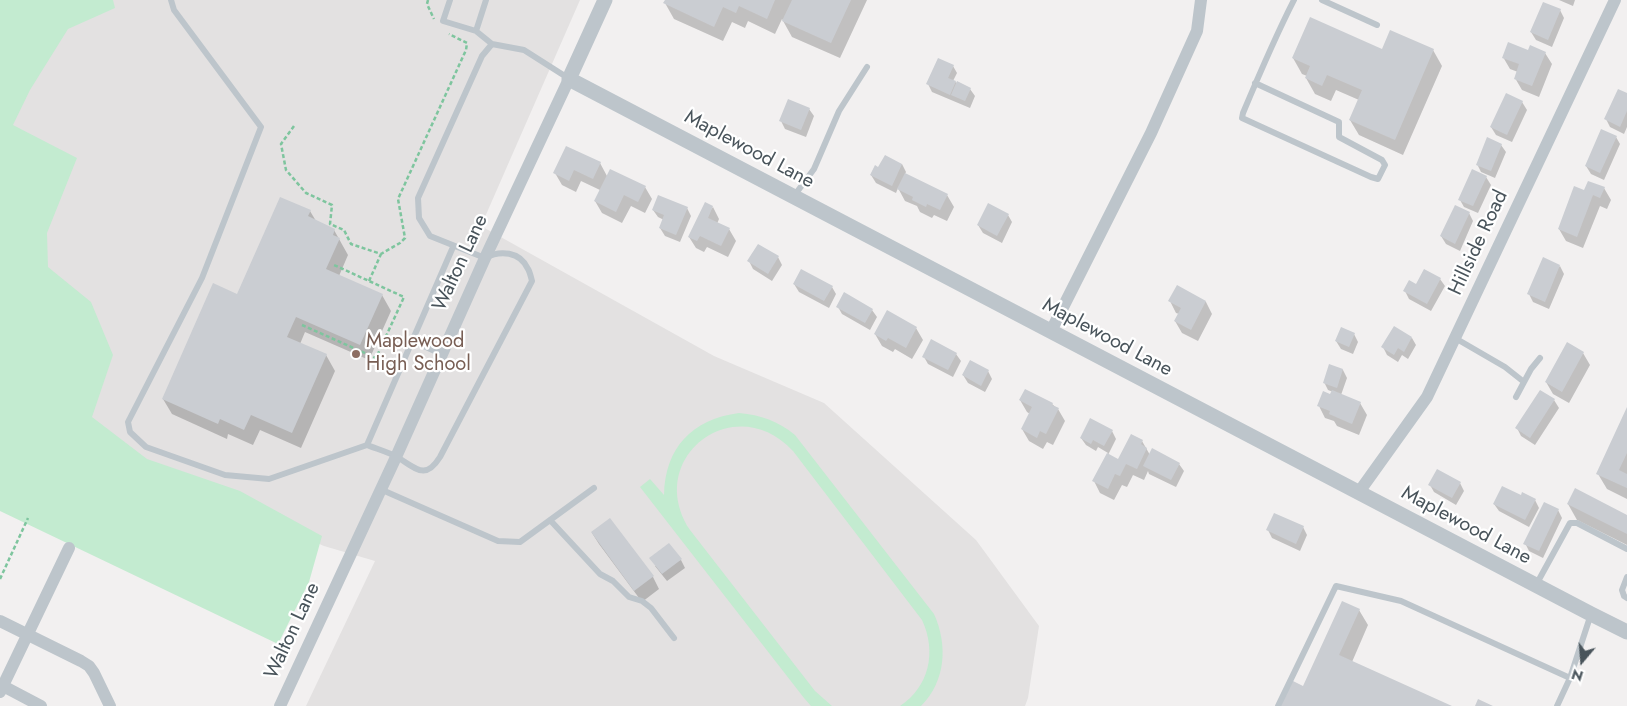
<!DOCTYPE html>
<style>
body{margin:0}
#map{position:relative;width:1627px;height:706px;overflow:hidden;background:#f2f0f0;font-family:Jost,sans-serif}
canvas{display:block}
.north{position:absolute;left:1557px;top:636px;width:50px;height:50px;-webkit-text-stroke:4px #fff;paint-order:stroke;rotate:198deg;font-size:14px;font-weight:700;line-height:20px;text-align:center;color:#49545b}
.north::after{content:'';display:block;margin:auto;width:18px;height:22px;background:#49545b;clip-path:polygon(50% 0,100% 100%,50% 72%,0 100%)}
</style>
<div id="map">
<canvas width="1627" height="706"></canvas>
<div class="north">N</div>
</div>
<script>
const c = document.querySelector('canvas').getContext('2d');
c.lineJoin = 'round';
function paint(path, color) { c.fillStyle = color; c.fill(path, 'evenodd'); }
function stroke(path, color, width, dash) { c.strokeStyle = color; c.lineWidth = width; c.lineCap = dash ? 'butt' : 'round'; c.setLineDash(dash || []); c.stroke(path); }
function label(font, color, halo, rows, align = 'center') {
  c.font = font + ' Jost,sans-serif'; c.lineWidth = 4.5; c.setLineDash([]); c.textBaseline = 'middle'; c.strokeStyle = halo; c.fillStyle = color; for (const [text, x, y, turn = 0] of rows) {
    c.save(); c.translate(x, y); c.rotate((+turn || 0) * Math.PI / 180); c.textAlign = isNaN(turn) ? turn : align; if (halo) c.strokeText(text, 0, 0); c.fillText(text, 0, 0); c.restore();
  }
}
const education = new Path2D(`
 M2,0h578l-99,226 233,130 110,47 152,137 63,86 -11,72 -3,8h-719l69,-145 -51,-15 -189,-81 -135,-114v-345z`);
const green = new Path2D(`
 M0,0h113l2,8 -47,21 -38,61 -17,35 64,33 -30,75 1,34 43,35 22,53 -21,62 55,42 93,32 82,45 -13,46 -31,62 -278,-133z
 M739,413c22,2 39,8 56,22l139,179c14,31 12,67 -13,92h-21c29,-19 37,-54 22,-86l-129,-169c-58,-63 -150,7 -103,79l125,161 17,15h-21l-7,-8 -164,-211 10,-8 14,16c1,-47 28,-76 75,-82z`);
const shadow = new Path2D(`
 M666,0h201l-27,58 -48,-21 -10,-18 -7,15 -27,-13 -3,7 -13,-6 -9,19 -49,-22 -9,-16z
 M1559,0h16l-2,6z
 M1560,10l4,8 -12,29 -16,-7 -5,-8z
 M1383,50h50l9,16 -39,89 -44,-20 -9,-15 9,-20 -23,-10 -5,11 -16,-7 -9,-16 1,-2 -5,-2 -9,-16z
 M1529,52l16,1 7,11 -13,33 -17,-7 -7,-12 3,-6 -8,-3 -7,-12z
 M953,66l4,7 -4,8 17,8 5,7 -5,12 -38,-16 -4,-8z
 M1627,95v32l-3,7 -14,-7 -4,-8z
 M1522,102l5,8 -15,32 -16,-7 -5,-8z
 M809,109l5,7 -8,21 -21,-8 -4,-8z
 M1616,137l4,7 -16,36 -13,-6 -5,-8z
 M1501,145l5,7 -11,26 -14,-6 -4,-8z
 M600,163l7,13 38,11 7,12 -7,14 -14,-7 -9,17 -20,-10 -7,-12 5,-11 -19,-9 -5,11 -14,-7 -7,-12z
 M902,164l4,8 -1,2 42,21 7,12 -7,14 -13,-6 -2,3 -12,-6 -3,-6 -12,-5 -7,-13 -2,5 -20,-10 -5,-8 8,-7z
 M1486,177l5,8 -13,28 -14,-6 -4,-7z
 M1604,188l7,12 -4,9 -7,-3 -17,42 -17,-7 -7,-12 26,-37z
 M713,207l6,12 -2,5 12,5 7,12 -8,16 -21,-10 -3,5 -8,-4 -7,-11z
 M687,208l4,8 -11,26 -15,-6 -5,-8 4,-8 -6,-3 -5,-7z
 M310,211l6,10 18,9 14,25 -9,21 43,19 9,16 -22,49 -64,-28 -5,12 26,11 9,16 -34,77 -41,-18 -7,15 -25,-11 -1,5 -55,-25 -9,-15 75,-104z
 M1469,213l4,8 -13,30 -14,-7 -5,-8z
 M1008,215l4,7 -10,21 -19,-10 -5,-8z
 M778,257l4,8 -10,16 -19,-12 -4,-8z
 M1560,266l4,8 -15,35 -16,-7 -4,-8z
 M1440,279l5,7 -14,25 -22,-12 -4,-8 12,-6z
 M794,284l38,3 4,7 -7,14 -30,-16z
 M1177,287l29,15 6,12 -14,27 -16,-8 -7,-12 4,-7 -3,-1 -6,-12z
 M838,307l34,3 5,7 -7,13 -28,-16z
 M916,328l7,12 -11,19 -17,-10 -2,3 -11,-6 -7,-12z
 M1354,334l4,8 -5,12 -12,-5 -5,-8z
 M1412,338l4,7 -8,14 -6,-4 -4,7 -11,-7 -4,-8z
 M1568,344l15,9 7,12 -21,38 -16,-9 -7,-12z
 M956,354l5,7 -8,16 -25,-13 -4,-7z
 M1330,366l13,4 4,8 -6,17 19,8 7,12 -8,20 -22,-9 -3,-5 -9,-3 -6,-12 12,-10 2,-4 -5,-2 -4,-8z
 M988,371l4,8 -7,13 -17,-9 -5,-8z
 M1020,400l32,4 6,5 7,12 -12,24 -6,-3 -4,7 -14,-8 -7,-12 8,-15 -3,-2z
 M1554,400l5,8 -24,37 -14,-9 -4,-8z
 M1627,410v89l-20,-10 -9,-15z
 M1112,431l4,8 -8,16 10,6 24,-20 8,14 29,9 5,7 -8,16 -27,-13 -1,-3 -4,9 -11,-5 -6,12 -5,-2 -8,15 -14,-7 -6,-12 14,-28 -10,-6 -2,4 -10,-6 -5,-7z
 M1460,483l4,8 -8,14 -22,-13 -4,-7z
 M1521,497l14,3 4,8 -10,19 -30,-16 -5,-7z
 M1568,504l59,12v29l-50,-25z
 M1558,510l4,8 -19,40 -14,-7 -4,-8z
 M610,520l43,57 6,12 -17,13 -43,-58 -7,-11z
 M1303,527l4,8 -7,16 -28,-13 -4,-8z
 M681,560l4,8 -18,13 -12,-15z
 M1359,610l9,15 -16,37 97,44 -145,-18z`);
const building = new Path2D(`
 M665,0h110l-8,19 -28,-13 -3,7 -13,-6 -9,20 -51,-24z
 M792,0h59l-20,43 -49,-22z
 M1543,2l18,7 -13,31 -18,-8z
 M1310,17l72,32 8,-19 44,19 -39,91 -46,-20 13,-30 -35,-15 -5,11 -17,-8 5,-12 -18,-8z
 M1508,42l20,8 2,-5 16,7 -14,34 -18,-7 5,-15 -17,-6z
 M938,58l16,7 -6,13 8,3 -6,14 -24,-11z
 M957,81l14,7 -6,13 -14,-6z
 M1618,89l9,4v18l-7,16 -16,-8z
 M1506,93l17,8 -16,34 -17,-8z
 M788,99l22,9 -9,22 -22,-9z
 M1601,129l16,7 -17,37 -15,-7z
 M1487,137l15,7 -11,27 -15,-6z
 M566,146l35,16 -8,17 -19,-9 -5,11 -16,-8z
 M885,155l17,9 -10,22 -22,-11 5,-10 3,2z
 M610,169l36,17 -8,16 -14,-7 -8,17 -22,-11z
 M1472,169l15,7 -14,30 -15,-6z
 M905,173l43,21 -8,16 -13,-6 -1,3 -14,-7 1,-3 -16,-8z
 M1588,181l17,6 -5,11 -7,-3 -16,42 -19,-8 16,-43 10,4z
 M658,195l30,12 -12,28 -17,-7 5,-13 -12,-5z
 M280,197l31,13 -3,6 27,13 -2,6 7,3 -14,31 57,25 -23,51 -64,-28 -9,20 40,17 -35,79 -41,-18 -7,15 -24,-11 -2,5 -56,-25 51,-116 24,11z
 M705,202l8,4 -5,12 22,10 -9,18 -21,-10 -3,5 -9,-4z
 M988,203l21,11 -12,22 -20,-11z
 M1455,205l15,7 -15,32 -15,-8z
 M758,244l21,12 -11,18 -21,-13z
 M1543,257l17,8 -15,37 -18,-8z
 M801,269l32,17 -9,15 -31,-17z
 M1424,269l17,9 -14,26 -24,-13 6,-11 7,4z
 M1177,285l29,16 -15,29 -17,-9 7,-13 -13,-7z
 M844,292l29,17 -8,14 -29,-16z
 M887,310l30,17 -11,21 -18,-10 -2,3 -12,-7z
 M1394,326l18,11 -8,15 -6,-4 -4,7 -13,-8z
 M1341,327l14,6 -6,14 -14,-6z
 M931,339l26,14 -9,17 -26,-13z
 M1567,342l17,10 -22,40 -17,-10z
 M970,360l19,10 -8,16 -19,-11z
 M1329,364l14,5 -6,19 -14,-5z
 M1025,389l28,14 -1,2 7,3 -13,26 -6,-3 -3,7 -16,-9 11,-22 -13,-7z
 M1332,390l29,12 -9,22 -23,-10 1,-3 -13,-5 6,-15 7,3z
 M1540,390l15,9 -25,39 -15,-10z
 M1627,407v46l-8,17 8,4v14l-31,-14z
 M1090,418l23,12 -9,16 -11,-6 -2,4 -11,-6z
 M1131,434l12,6 -2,4 6,4 -10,21 -11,-5 -6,12 -5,-2 -7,15 -16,-8 15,-28 11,6z
 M1152,448l28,15 -9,17 -28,-14z
 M1437,469l24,13 -9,16 -24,-13z
 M1502,486l19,9 1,-3 14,7 -11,21 -32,-16z
 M1575,488l52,27v19l-60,-30z
 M1544,502l15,7 -20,42 -16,-7z
 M1274,513l30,13 -8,18 -30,-14z
 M610,518l44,58 -20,15 -43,-59z
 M669,543l13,16 -20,15 -13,-16z
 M1342,601l18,8 -21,46 113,51h-173l12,-26 12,6z
 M1478,699l15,7h-18z`);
const path = new Path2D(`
 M428,0l-1,4 7,15
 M294,126l-13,18 5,26 20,23 26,12 -2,19 14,6 7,14 30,10 19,-11 5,-5 -7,-39 68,-149 1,-7 -18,-9
 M369,281l12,-27
 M302,325l74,33 28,-61 -70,-32
 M0,579l28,-61`);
const service = new Path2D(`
 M171,0l3,10 87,117 -59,151 -74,144 2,10 16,15 79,28 44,4 98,-34
 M450,0l-7,21 33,10 16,13
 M1322,0l55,25
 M476,31l10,-31
 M1255,83l84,39v15l43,23 3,5 -7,14 -7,-2 -129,-59 1,-5c16,-38 32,-76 51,-113
 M794,196l20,-27 25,-58 28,-44
 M453,247l-86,198c10,4 21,7 30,12 19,11 28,24 43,0l92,-176c-1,-3 -2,-9 -4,-12 -8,-18 -28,-19 -43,-11l-55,-22 -11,-18 -1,-20 64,-142 10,-12 32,6 44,28
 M1455,338l50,29 19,15 -8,15
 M411,340l30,14
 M1524,382l7,-13 9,-11
 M380,489l118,52 22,1 74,-54
 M550,520l50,54 13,7 16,16 13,4 9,7 23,30
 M1627,577l-5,13 2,6 3,2
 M1536,585l34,-62h7l50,26
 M1278,706l58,-120 65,15 169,77
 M1557,706l13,-28 21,-64`);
const minor = new Path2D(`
 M1051,331l100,-198 46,-102 4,-31
 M1359,492l68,-95 188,-397
 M0,621l81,40 8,5 5,7 16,33
 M3,686l38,20
 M0,692l69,-144
 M280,706l116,-249 89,-199 84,-179`);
const tertiary = new Path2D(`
 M605,0l-36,79 1022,535 36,18`);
const markers = [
 [356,354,5,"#8d6e63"]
];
const streetNames = [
 ["Maplewood Lane",749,150,28],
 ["Hillside Road",1479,243,-65],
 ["Walton Lane",461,263,-65],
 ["Maplewood Lane",1107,338,28],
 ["Maplewood Lane",1466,526,28],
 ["Walton Lane",293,631,-65]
];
const educationNames = [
 ["Maplewood",366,342],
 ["High School",366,365]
];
paint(education, '#e3e1e1');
paint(green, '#c3ebd0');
paint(shadow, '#0003');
paint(building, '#cacdd2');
stroke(path, '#7ec59e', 2.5, [4, 2.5]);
stroke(service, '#bdc5cb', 6);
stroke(minor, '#bdc5cb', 12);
stroke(tertiary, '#bdc5cb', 15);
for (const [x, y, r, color] of markers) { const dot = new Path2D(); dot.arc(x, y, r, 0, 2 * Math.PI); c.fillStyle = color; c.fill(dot); stroke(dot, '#fff', 2); }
label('20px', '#49545b', '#fff', streetNames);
label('20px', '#785e54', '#fff', educationNames, 'left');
</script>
